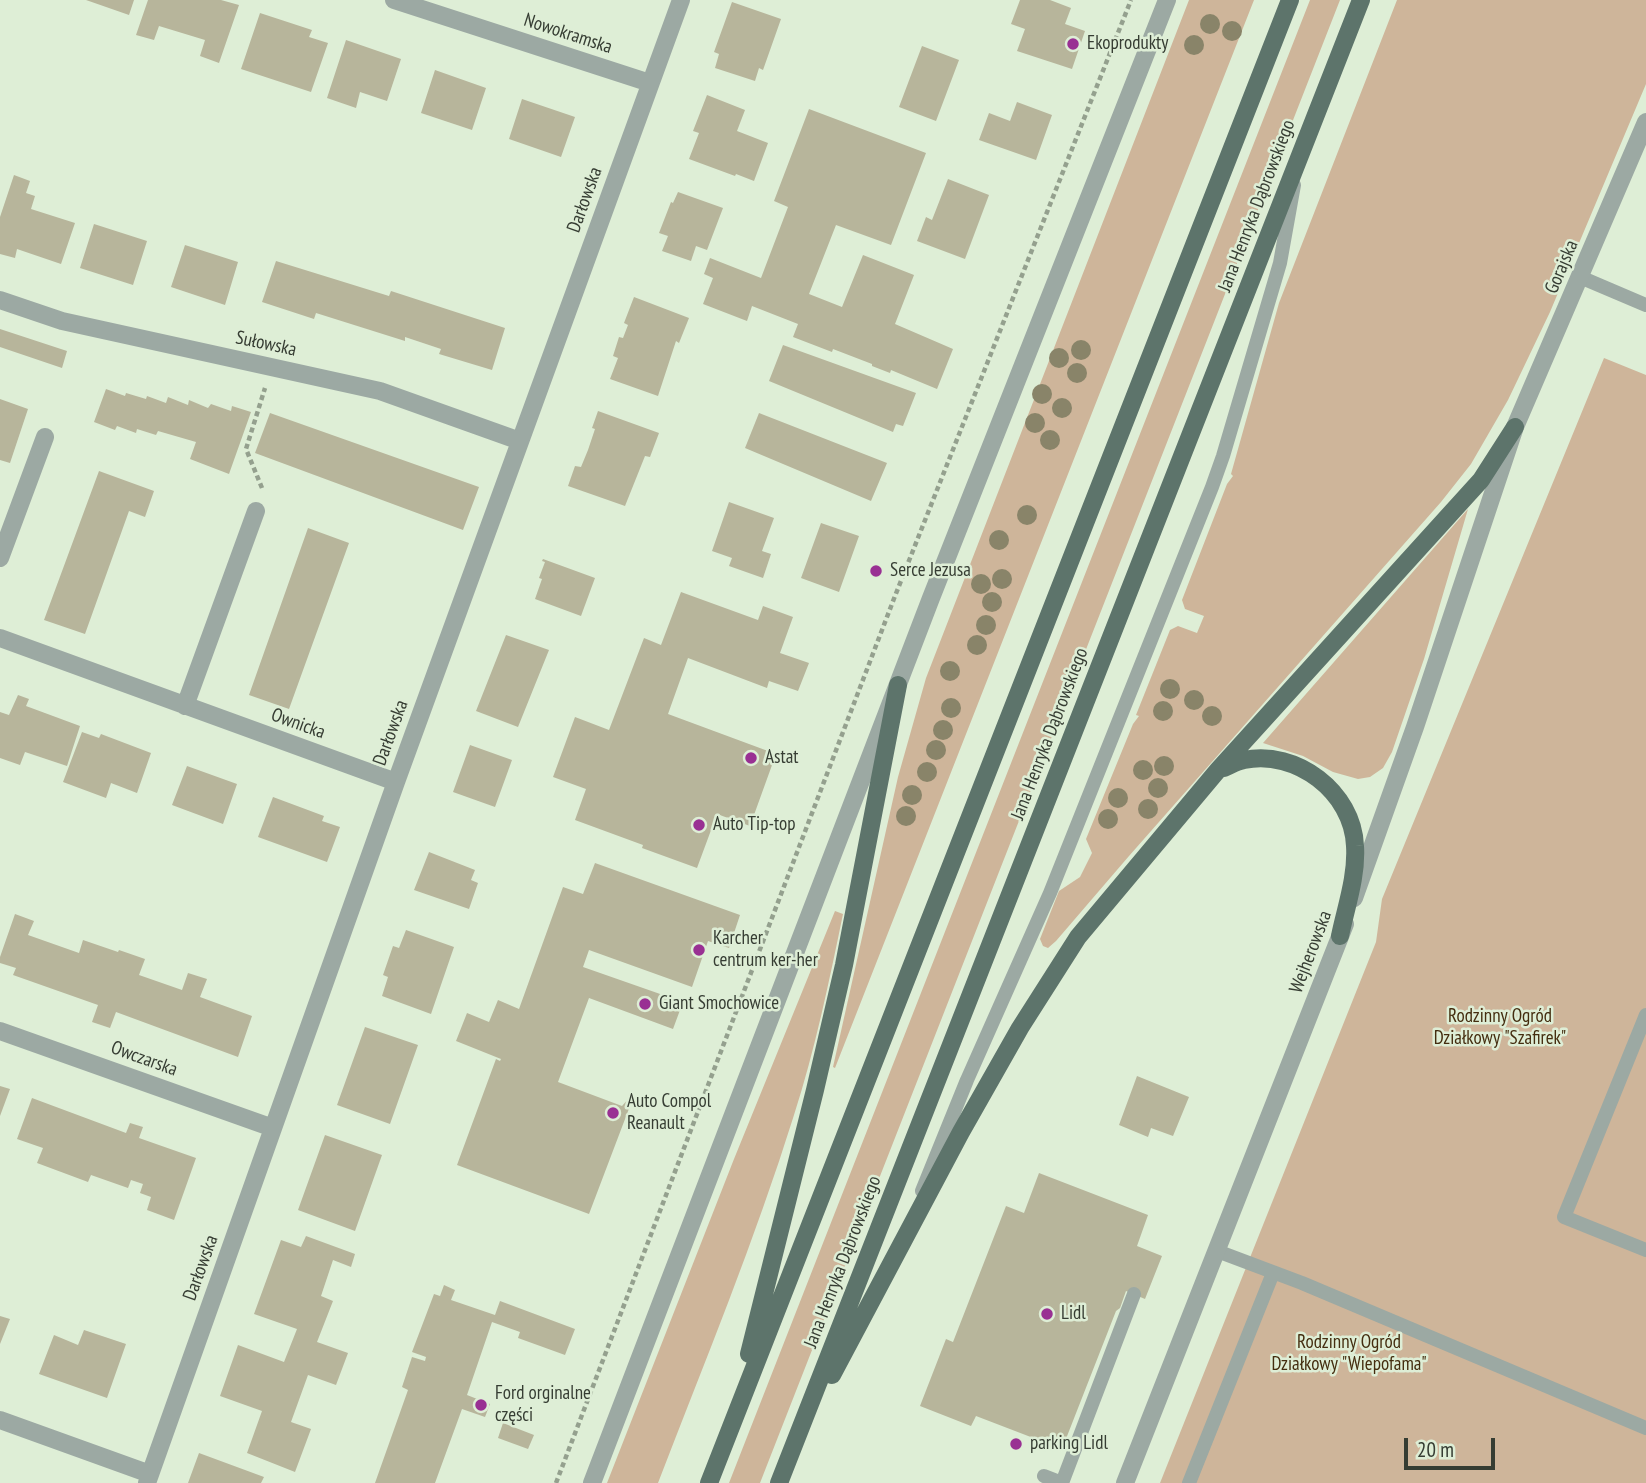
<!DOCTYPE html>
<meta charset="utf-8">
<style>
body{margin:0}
#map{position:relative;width:1646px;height:1483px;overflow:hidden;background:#deeed6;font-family:"PT Sans Narrow",sans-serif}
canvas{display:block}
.scale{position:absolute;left:1404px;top:1438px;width:91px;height:32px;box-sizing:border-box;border:4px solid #363d33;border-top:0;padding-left:9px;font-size:21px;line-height:24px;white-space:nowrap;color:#363d33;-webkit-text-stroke:5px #deeed6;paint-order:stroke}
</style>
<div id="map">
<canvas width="1646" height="1483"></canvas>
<div class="scale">20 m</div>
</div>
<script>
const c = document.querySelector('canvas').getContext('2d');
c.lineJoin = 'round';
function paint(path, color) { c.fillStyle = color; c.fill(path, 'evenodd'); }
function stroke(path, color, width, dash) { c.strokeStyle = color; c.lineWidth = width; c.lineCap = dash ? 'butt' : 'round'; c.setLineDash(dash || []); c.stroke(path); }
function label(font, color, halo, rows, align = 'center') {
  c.font = font + ' "PT Sans Narrow",sans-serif'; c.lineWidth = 5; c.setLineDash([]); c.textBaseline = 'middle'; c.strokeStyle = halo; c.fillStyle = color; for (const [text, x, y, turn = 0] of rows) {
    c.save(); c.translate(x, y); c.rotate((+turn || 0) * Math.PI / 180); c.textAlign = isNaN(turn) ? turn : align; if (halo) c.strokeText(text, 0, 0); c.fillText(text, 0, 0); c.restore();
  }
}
const green = new Path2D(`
 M1189,0h65l-419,1068 -2,-1 65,-290 28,-99z
 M1310,0h30l-580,1483h-31z
 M1397,0h249v84l-96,228 -42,88 -37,64 -30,38 -312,354 -73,85 -8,7 -5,-2 -3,-7 19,-48 21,-14 12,-24 -6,-14 47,-115 6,-8 -3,-1 34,-85 8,-4 19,7 7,-17 -19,-7 -3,-9 45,-116 6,-8 -2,-2 48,-171z
 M1604,358l42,17v1108h-486l216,-541 6,-43z
 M1468,509l-44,150 -32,93 -9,16 -13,9 -12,2 -25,-7 -30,-16 -40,-13z
 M835,911l8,3c-14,68 -28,136 -49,201 -39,125 -89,246 -136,368h-51l127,-324z`);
const building = new Path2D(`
 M86,0h48l-5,15z
 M148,0h73l18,5 -20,58 -19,-7 5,-16 -46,-14 -5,14 -18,-5z
 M1020,0h30l21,8 -6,16 20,7 -13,38 -55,-18 8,-22 -14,-5z
 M732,2l49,17 -18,51 -4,-2 -4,13 -40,-13 4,-14 -5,-2z
 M260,13l52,17 -3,7 19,6 -17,49 -70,-23z
 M346,40l55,19 -14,42 -27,-9 -4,16 -29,-10z
 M922,46l37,14 -23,61 -37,-14z
 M435,70l51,18 -14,42 -51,-17z
 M707,95l38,15 -8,21 31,12 -14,38 -18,-7 -1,2 -46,-17 10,-26 -6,-2z
 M522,99l53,18 -14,40 -52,-18z
 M1017,102l35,13 -16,45 -57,-20 10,-27 21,8z
 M809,109l117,44 -35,92 -55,-20 -27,69 33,13 21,-52 51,20 -19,49 58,25 -16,40 -46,-19 -1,3 -18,-7v-2l-39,-15 -1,3 -39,-15 5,-13 -46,-18 -5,15 -44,-17 10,-26 -9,-4 6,-16 51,20 27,-71 -14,-6z
 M14,175l16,6 -4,12 9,3 -4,13 44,14 -14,41 -44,-15 -2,9 -15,-4v-37z
 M948,179l41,16 -24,64 -48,-18 9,-24 6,3z
 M678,192l45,16 -16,42 -11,-4 -5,15 -29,-10 6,-15 -9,-3 12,-31 2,1z
 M94,224l53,17 -14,44 -53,-17z
 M185,245l53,17 -13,43 -54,-18z
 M276,261l113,35 2,-5 114,37 -13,42 -53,-16 2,-5 -36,-12v4l-89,-28 -2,6 -52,-17z
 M634,297l55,21 -10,25 -3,-2 -18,55 -48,-17 8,-21 -5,-2 6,-19 4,1 5,-13 -4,-2z
 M0,329l67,22 -5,17 -62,-21z
 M783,345l133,48 -13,33 -7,-2 -3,8 -124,-51z
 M106,389l19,7 1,-3 20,6 1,-3 19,7 2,-6 20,8 1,-5 19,8 3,-4 20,7 1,-5 19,6 -22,62 -39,-15 6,-17 -38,-11 -2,4 -19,-6 -1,4 -19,-7 -2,4 -21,-8z
 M0,399l28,10 -18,54 -10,-3z
 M598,411l61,22 -9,24 -5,-1 -20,50 -57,-20 7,-20 6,1 7,-17 7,-21 -3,-1z
 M270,413l209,74 -16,43 -208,-77z
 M759,413l128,50 -16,38 -126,-53z
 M99,471l55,20 -9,26 -16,-6 -44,123 -41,-14z
 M729,502l45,16 -12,33 9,3 -8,24 -34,-12 3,-8 -20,-7z
 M821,523l38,13 -20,56 -38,-14z
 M308,528l41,15 -60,166 -40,-14z
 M543,559l52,19 -14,38 -46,-17 7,-20 -3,-1 6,-16 -3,-1z
 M681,592l77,28 5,-14 30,11 -13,36 29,10 -11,28 -29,-10 -2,7 -79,-30 -20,56 108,40 -26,72 -33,-12 -20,54 -55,-20 1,-3 -68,-25 11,-31 -33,-12 22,-60 34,13 35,-92 17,7z
 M506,635l43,15 -31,77 -42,-16z
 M18,695l11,4 -3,7 54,20 -13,40 -42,-14 -5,13 -20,-7v-46l9,3z
 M82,732l17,6 2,-4 50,19 -14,40 -26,-10 -5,15 -43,-16z
 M470,745l42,15 -17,47 -42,-15z
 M187,766l50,18 -14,40 -51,-19z
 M273,797l51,19 -2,5 18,6 -13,35 -69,-25z
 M429,852l46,18 -4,10 7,3 -9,26 -55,-19z
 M595,863l145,52 -11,33 -21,-7 -16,46 -103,-37 -6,17 100,35 -10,27 -84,-31 -31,84 64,24 8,-9 3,1 -44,116 -132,-49 39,-106 4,2 1,-2 -45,-18 11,-28 22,9 9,-22 21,9 44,-122 20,7z
 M15,914l19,7 -6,14 51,18 4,-13 35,12 1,-2 26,9 -6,16 43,15 6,-17 19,6 -7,18 52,19 -14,41 -122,-45 -6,16 -18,-6 6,-17 -85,-30 3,-7 -16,-5v-6z
 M406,930l48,17 -23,67 -49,-18 6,-19 -5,-2 10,-29 6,2z
 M365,1027l53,18 -28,79 -53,-19z
 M1137,1076l52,21 -16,39 -22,-8 -3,9 -29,-12z
 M0,1086l10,3 -10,27z
 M32,1098l94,35 4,-10 13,4 -4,11 57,20 -22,62 -27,-10 4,-13 -11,-4 3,-9 -12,-4 -3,8 -37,-13 -3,7 -51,-19 6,-15 -26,-9z
 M325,1135l57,20 -27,76 -57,-21z
 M1039,1173l109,42 -11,31 25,10 -17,43 -19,-8 -6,17 -4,3 -54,138 -86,-33 -5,10 -51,-20 26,-67 7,3 53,-136 18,7z
 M306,1236l49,18 -4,13 -18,-7 -12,36 12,5 -16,41 31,11 -12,32 -28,-10 -17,47 20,7 -16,43 -48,-19 15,-42 -42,-15 18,-51 46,17 13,-33 -43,-15 27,-74 20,7z
 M444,1285l11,5 -4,10 44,15 5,-14 75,28 -10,26 -47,-17 2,-6 -28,-10 -25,73 23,9 -5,13 -23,-8 -27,74h-60l33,-93 -6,-3 10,-30 13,4 1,-4 -14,-5 22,-58 6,2z
 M0,1316l10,3 -10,25z
 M84,1330l42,14 -19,54 -68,-24 15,-39 24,10z
 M503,1423l31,12 -6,14 -30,-11z
 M199,1453l65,24 -3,6h-73z`);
const path = new Path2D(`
 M262,488l-16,-39 19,-61
 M556,1483l339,-887 236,-596`);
const lane = new Path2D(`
 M1580,277l66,28
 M1646,1015l-82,202 82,33
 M922,1191l45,-111 83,-187 162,-406 11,-31 57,-193 14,-78
 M1217,1251l85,32 344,145
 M1044,1476l18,7
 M1062,1483l72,-189
 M1189,1483l84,-210`);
const street = new Path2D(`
 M394,0l256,83
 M0,300l62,21 318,70 140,50
 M0,558l45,-121
 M0,638l396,144
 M185,706l71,-195
 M1354,898l61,-171 100,-300 131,-305
 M0,1031l273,97
 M0,1420l150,54
 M147,1483l249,-701 285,-782
 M592,1483l339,-885 236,-598
 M1125,1483l220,-559`);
const primary = new Path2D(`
 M1224,768c7,-3 13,-7 20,-8 52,-11 109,32 111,86 2,30 -9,61 -15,90
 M749,1354l66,-264 29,-125 54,-280
 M832,1375l129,-243 59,-104 58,-91 140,-167 263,-290 34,-53
 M709,1483l581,-1483
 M779,1483l582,-1483`);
const trees = [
 [1210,24],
 [1232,31],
 [1194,45],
 [1081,350],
 [1059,358],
 [1077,373],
 [1042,394],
 [1062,408],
 [1035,423],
 [1050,440],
 [1027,515],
 [999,540],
 [1002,579],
 [981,584],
 [992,602],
 [986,625],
 [977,645],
 [950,671],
 [1170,689],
 [1194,700],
 [951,708],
 [1163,711],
 [1212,716],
 [943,730],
 [936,750],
 [1164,766],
 [1143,770],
 [927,772],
 [1158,788],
 [912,795],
 [1118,798],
 [1148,809],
 [906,816],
 [1108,819]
];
const markers = [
 [1073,44,7,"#993093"],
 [876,571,7,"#993093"],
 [751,758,7,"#993093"],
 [699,825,7,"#993093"],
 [699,950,7,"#993093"],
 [645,1004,7,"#993093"],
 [613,1113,7,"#993093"],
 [1047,1314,7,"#993093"],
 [481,1405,7,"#993093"],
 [1016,1444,7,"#993093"]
];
const streetNames = [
 ["Nowokramska",568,34,18],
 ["Darłowska",585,200,-70],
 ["Jana Henryka Dąbrowskiego",1257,206,-69],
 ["Gorajska",1562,267,-67],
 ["Sułowska",266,344,12],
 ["Ownicka",298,724,20],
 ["Darłowska",391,733,-70],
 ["Jana Henryka Dąbrowskiego",1050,734,-69],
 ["Wejherowska",1311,952,-69],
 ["Owczarska",144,1059,20],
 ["Jana Henryka Dąbrowskiego",843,1262,-69],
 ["Darłowska",201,1268,-70]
];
const poiNames = [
 ["Ekoprodukty",1087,44],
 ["Serce Jezusa",890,571],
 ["Astat",765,758],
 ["Auto Tip-top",713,825],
 ["Karcher",713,939],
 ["centrum ker-her",713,961],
 ["Giant Smochowice",659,1004],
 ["Auto Compol",627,1102],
 ["Reanault",627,1124],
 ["Lidl",1061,1314],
 ["Ford orginalne",495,1394],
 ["części",495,1416],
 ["parking Lidl",1030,1444]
];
const parkNames = [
 ["Rodzinny Ogród",1500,1017],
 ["Działkowy \"Szafirek\"",1500,1039],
 ["Rodzinny Ogród",1349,1343],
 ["Działkowy \"Wiepofama\"",1349,1365]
];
paint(green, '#ceb59a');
paint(building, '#b7b59b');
stroke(path, '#94a08e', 4.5, [5, 3.5]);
stroke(lane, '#9ca9a3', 14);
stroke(street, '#9ca9a3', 18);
stroke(primary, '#5d746b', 18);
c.fillStyle = '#898469';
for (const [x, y] of trees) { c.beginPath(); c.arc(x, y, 10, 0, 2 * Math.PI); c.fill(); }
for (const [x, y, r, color] of markers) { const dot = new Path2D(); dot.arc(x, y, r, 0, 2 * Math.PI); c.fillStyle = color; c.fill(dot); stroke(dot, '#deeed6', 2.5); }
label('19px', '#363d33', '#deeed6', streetNames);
label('19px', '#363d33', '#deeed6', poiNames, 'left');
label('19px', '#442d0f', '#deeed6', parkNames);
</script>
